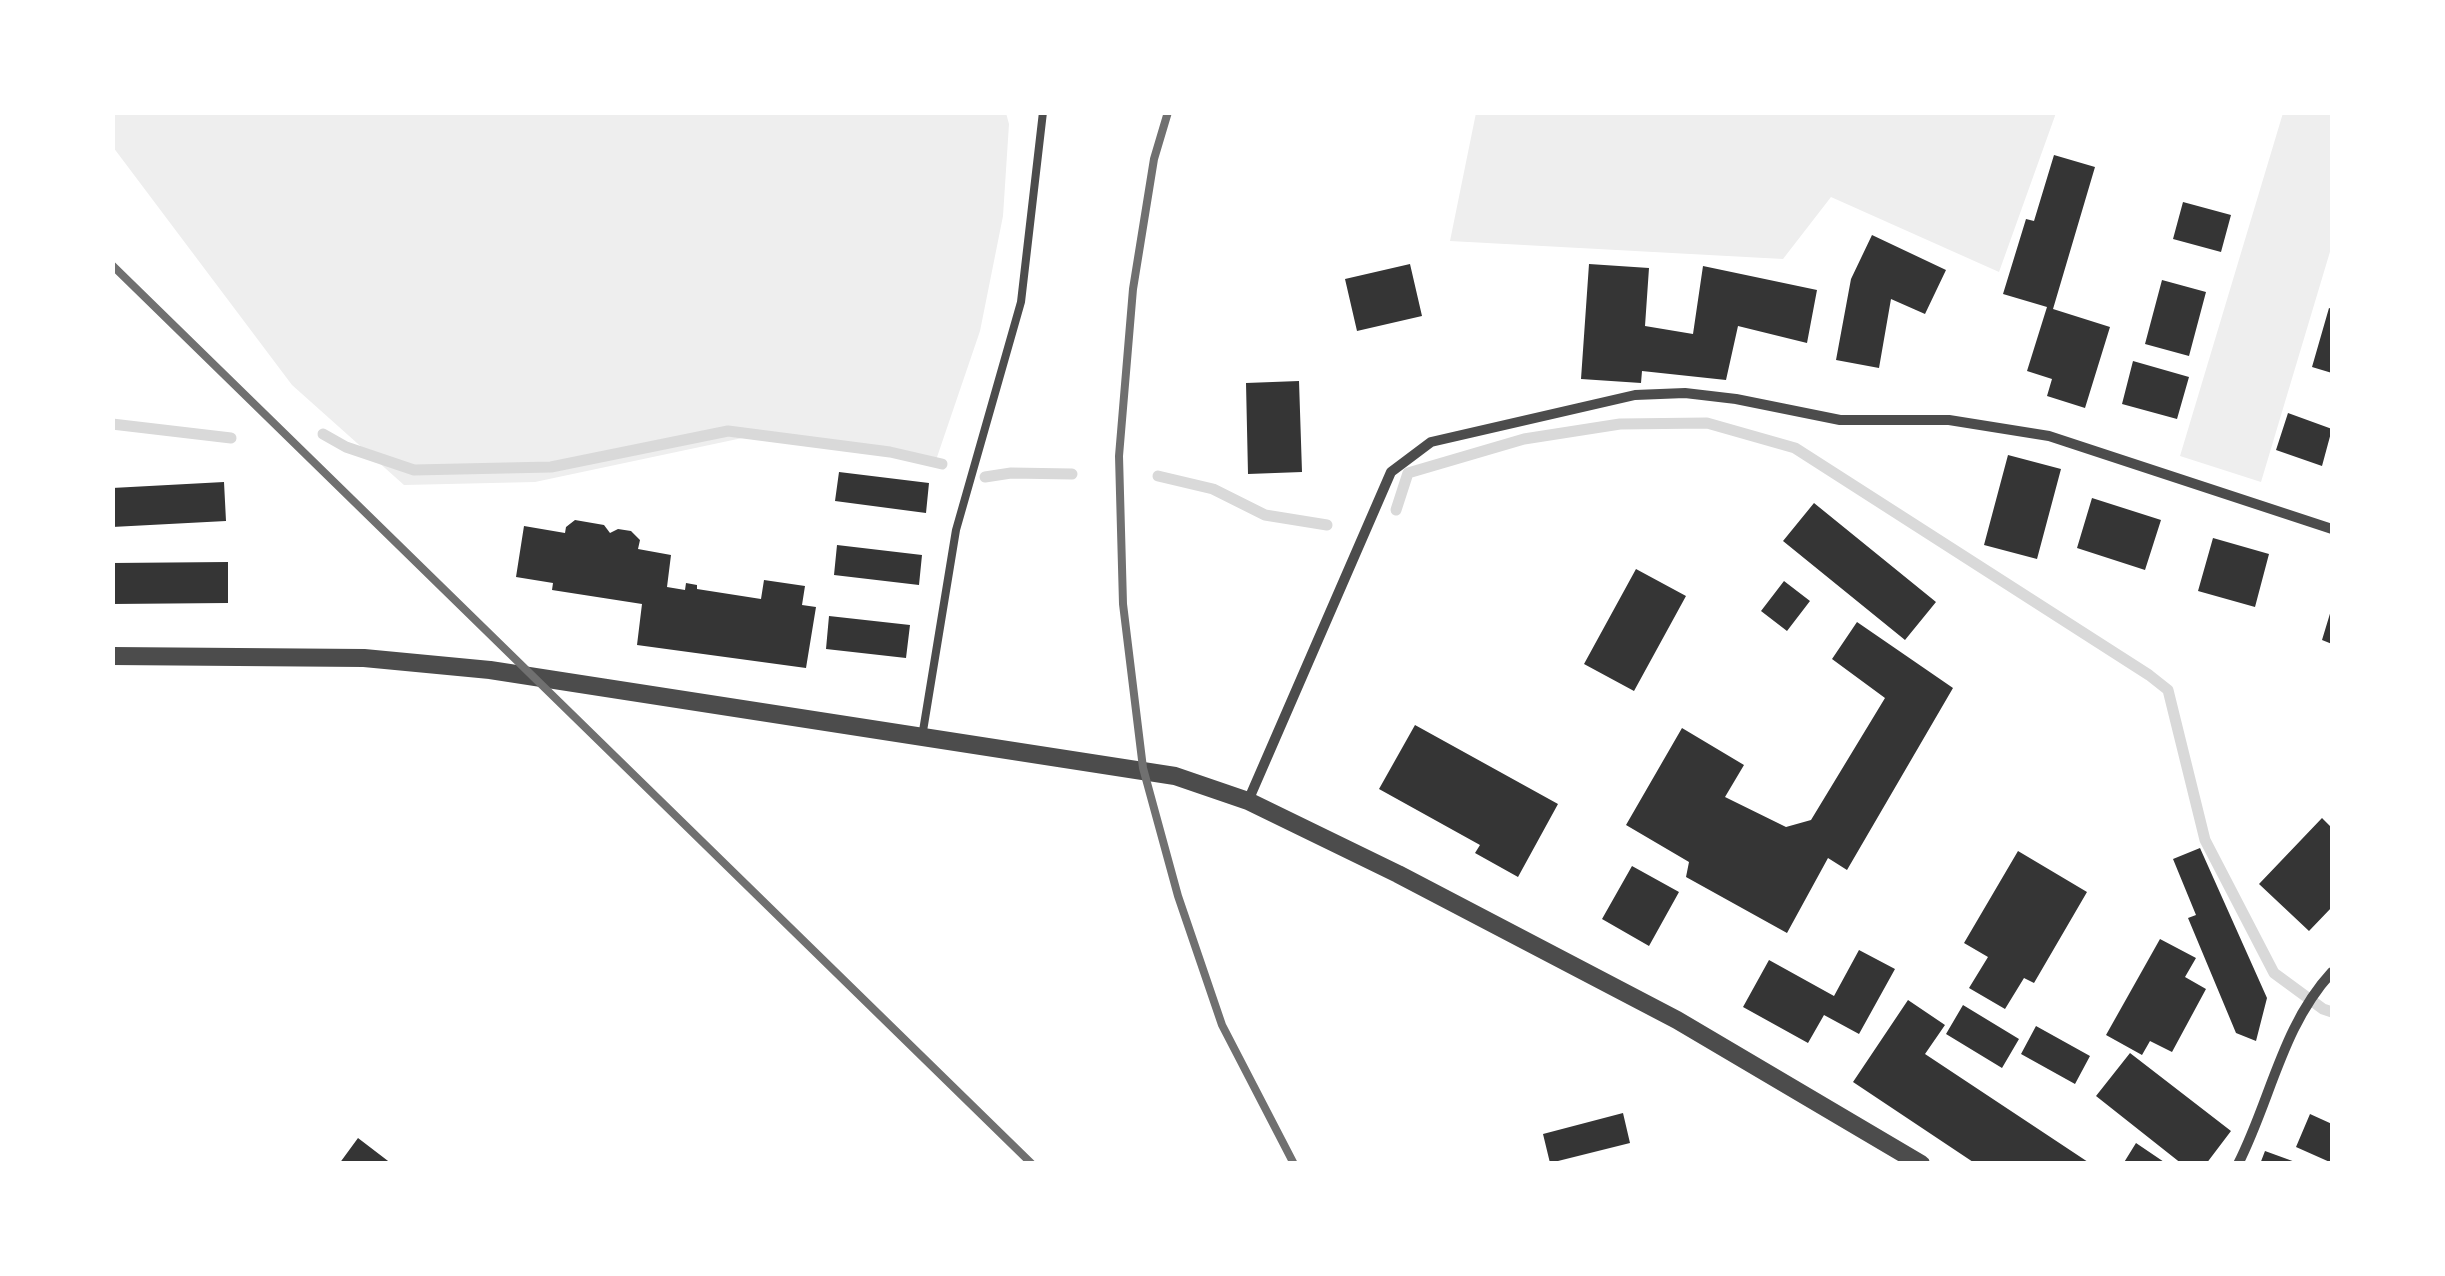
<!DOCTYPE html>
<style>
body{margin:0}
#map{position:relative;width:2445px;height:1276px;overflow:hidden;background:#fff;font-family:Mulish,sans-serif}
canvas{display:block}
.frame{position:absolute;inset:0;border:115px solid #fff;pointer-events:none}
</style>
<div id="map">
<canvas width="2445" height="1276"></canvas>
<div class="frame"></div>
</div>
<script>
const c = document.querySelector('canvas').getContext('2d');
c.lineJoin = 'round';
function paint(path, color) { c.fillStyle = color; c.fill(path, 'evenodd'); }
function stroke(path, color, width, dash) { c.strokeStyle = color; c.lineWidth = width; c.lineCap = dash ? 'butt' : 'round'; c.setLineDash(dash || []); c.stroke(path); }
const green = new Path2D(`
 M113,112l893,1 3,11 -6,92 -23,115 -45,132 -188,-26 -212,45 -131,3 -112,-100 -179,-238z
 M1476,113v-1l580,1 -57,159 -168,-75 -48,62 -333,-18z
 M2283,113h49v132l-71,237 -81,-26z`);
const stream = new Path2D(`
 M112,424l119,14
 M323,434l23,13 68,23 137,-3 177,-36 162,21 52,12
 M1158,476l55,13 52,26 62,10
 M985,477l26,-4 61,1
 M1396,510l12,-37 116,-34 96,-15 87,-1 88,25 354,227 19,15 37,150 69,133 49,36 9,3`);
const building = new Path2D(`
 M2054,155l41,12 -42,142 57,18 -25,81 -38,-12 5,-17 -25,-8 20,-64 -44,-13 23,-75 8,2z
 M2183,202l48,13 -10,37 -48,-13z
 M1872,235l74,35 -21,44 -34,-15 -12,69 -43,-8 15,-81z
 M1410,264l12,52 -65,15 -12,-52z
 M1589,264l60,4 -4,58 48,8 10,-68 114,24 -10,53 -69,-17 -12,54 -84,-9 -1,12 -60,-4z
 M2162,280l44,12 -17,64 -44,-12z
 M2329,308l3,1v64l-20,-6z
 M2133,361l56,16 -12,42 -55,-15z
 M1299,381l3,91 -54,2 -2,-91z
 M2288,413l44,16 -10,37 -46,-16z
 M2008,455l53,14 -24,90 -53,-14z
 M839,472l90,11 -3,30 -91,-12z
 M224,482l2,39 -114,6v-39z
 M2092,498l69,22 -16,50 -68,-22z
 M1814,503l122,99 -31,38 -122,-99z
 M575,520l29,5 6,8 8,-4 13,2 9,9 -2,9 33,6 -4,32 18,3 1,-7 11,2v4l64,10 3,-19 41,6 -3,19 14,2 -10,61 -169,-23 5,-41 -90,-14 1,-7 -37,-6 8,-51 41,7 1,-6z
 M2213,538l56,16 -14,53 -57,-16z
 M837,545l85,10 -3,30 -85,-10z
 M228,562v41l-116,1v-41z
 M1636,569l50,27 -52,95 -50,-27z
 M1784,581l26,20 -23,30 -26,-20z
 M2332,607v37l-10,-4z
 M829,616l81,9 -4,33 -80,-9z
 M1857,622l96,66 -106,182 -19,-12 -41,75 -101,-56 3,-15 -63,-37 56,-97 62,37 -19,32 61,30 25,-7 74,-122 -53,-39z
 M1415,725l143,79 -40,73 -43,-24 5,-8 -101,-56z
 M2322,818l10,10v79l-23,24 -50,-47z
 M2200,848l67,150 -11,43 -20,-8 -48,-115 8,-3 -23,-56z
 M2018,851l69,41 -53,91 -10,-5 -19,31 -36,-21 19,-31 -24,-14z
 M1632,866l47,26 -30,54 -47,-27z
 M2160,939l36,19 -11,19 21,12 -34,63 -22,-11 -8,14 -36,-20z
 M1859,950l36,19 -36,65 -35,-19 -16,28 -65,-36 26,-47 65,36z
 M1908,1000l37,25 -20,29 166,110h-115l-123,-82z
 M1963,1005l56,34 -17,29 -56,-34z
 M2036,1026l54,30 -15,28 -54,-30z
 M2130,1053l101,78 -25,33h-24l-86,-68z
 M1623,1113l7,30 -80,20 -7,-29z
 M2310,1114l22,10v39l-36,-16z
 M358,1138l34,26h-53z
 M2136,1143l31,21h-44z
 M2265,1151l33,12v1h-38z`);
const service = new Path2D(`
 M922,737l34,-207 65,-228 22,-190`);
const minor = new Path2D(`
 M1248,801l143,-329 40,-30 204,-47 50,-2 51,6 104,21h109l100,16 283,93
 M2238,1164c33,-65 44,-138 94,-192`);
const tertiary = new Path2D(`
 M112,656l252,2 126,12 685,106 73,25 150,73 279,146 244,144`);
const rail = new Path2D(`
 M1168,112l-14,47 -21,130 -14,167 4,148 20,164 35,128 44,129 72,139
 M112,265l920,899`);
paint(green, '#eee');
stroke(stream, '#d9d9d9', 11);
paint(building, '#353535');
stroke(service, '#4c4c4c', 8);
stroke(minor, '#4c4c4c', 10);
stroke(tertiary, '#4c4c4c', 18);
stroke(rail, '#707070', 8);
</script>
